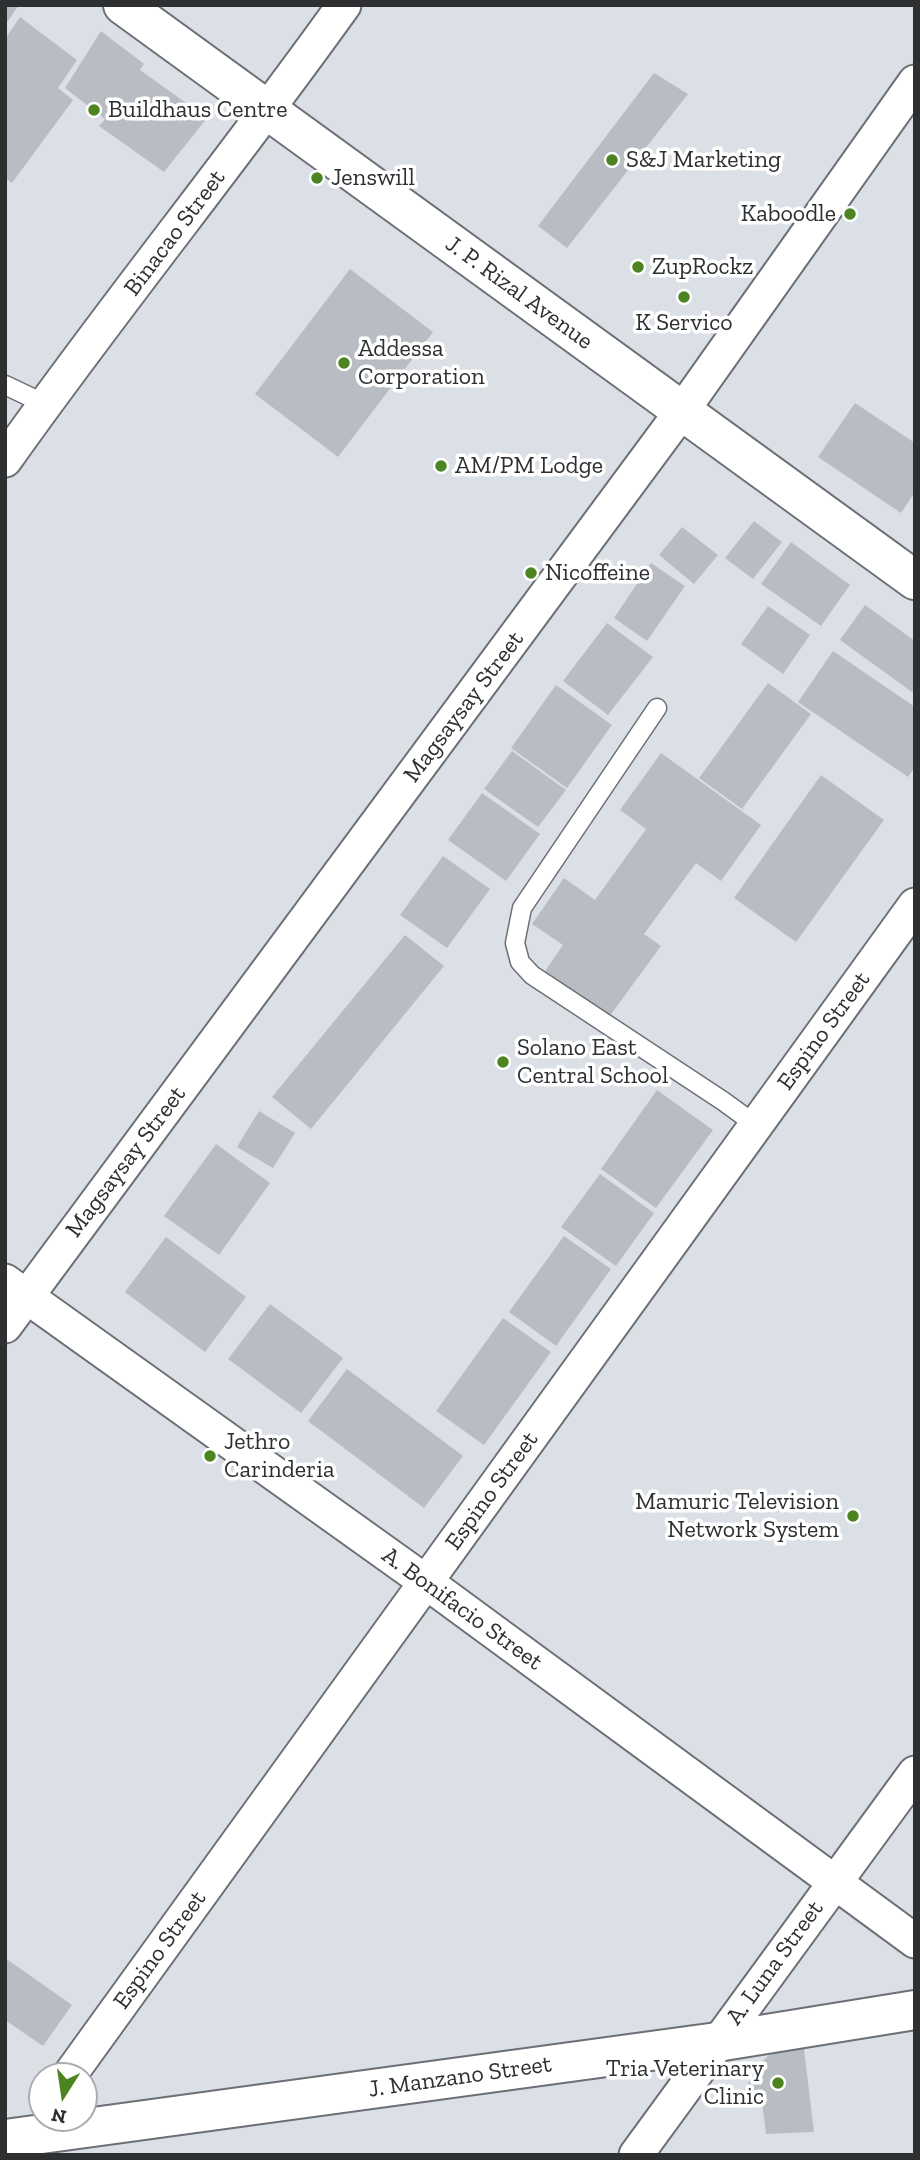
<!DOCTYPE html>
<style>
body{margin:0}
#map{position:relative;width:920px;height:2160px;overflow:hidden;background:#dbe0e7;font-family:"Zilla Slab",serif}
canvas{display:block}
.frame{position:absolute;inset:0;border:7px solid #2d2f31;pointer-events:none}
.north{position:absolute;left:28px;top:2062px;width:70px;height:70px;box-sizing:border-box;background:#fff;border:2px solid #abacad;border-radius:50%;rotate:192deg;font-size:19px;font-weight:700;line-height:28px;text-align:center;color:#2d2f31}
.north::after{content:'';display:block;margin:auto;width:24px;height:32px;background:#4b8420;clip-path:polygon(50% 0,100% 100%,50% 72%,0 100%)}
</style>
<div id="map">
<canvas width="920" height="2160"></canvas>
<div class="frame"></div>
<div class="north">N</div>
</div>
<script>
const c = document.querySelector('canvas').getContext('2d');
c.lineJoin = 'round';
function paint(path, color) { c.fillStyle = color; c.fill(path, 'evenodd'); }
function stroke(path, color, width, dash) { c.strokeStyle = color; c.lineWidth = width; c.lineCap = dash ? 'butt' : 'round'; c.setLineDash(dash || []); c.stroke(path); }
function label(font, color, halo, rows, align = 'center') {
  c.font = font + ' "Zilla Slab",serif'; c.lineWidth = 7; c.setLineDash([]); c.textBaseline = 'middle'; c.strokeStyle = halo; c.fillStyle = color; for (const [text, x, y, turn = 0] of rows) {
    c.save(); c.translate(x, y); c.rotate((+turn || 0) * Math.PI / 180); c.textAlign = isNaN(turn) ? turn : align; if (halo) c.strokeText(text, 0, 0); c.fillText(text, 0, 0); c.restore();
  }
}
const building = new Path2D(`
 M5,5h14l-14,20z
 M20,17l57,43 -19,28 15,12 -61,83 -7,-5v-139z
 M101,31l43,33 -4,6 67,48 -43,54 -65,-46 6,-7 -40,-31z
 M654,73l34,21 -121,154 -29,-22z
 M350,269l83,63 -95,125 -83,-63z
 M855,403l60,40v49l-14,21 -83,-56z
 M754,521l28,21 -29,37 -28,-21z
 M682,527l36,28 -24,29 -35,-29z
 M791,542l59,43 -29,41 -60,-42z
 M651,563l34,23 -38,55 -33,-23z
 M865,605l50,36v48l-3,3 -72,-52z
 M768,606l42,29 -27,39 -42,-30z
 M607,623l46,34 -45,58 -45,-34z
 M833,651l82,56v60l-7,10 -110,-75z
 M768,683l43,31 -69,95 -43,-31z
 M556,685l56,40 -45,63 -56,-40z
 M512,751l54,39 -28,37 -54,-38z
 M661,753l100,72 -40,56 -25,-18 -52,71 17,12 -52,71 -64,-46 18,-26 -31,-21 32,-46 31,22 51,-71 -26,-19z
 M821,775l63,45 -88,122 -62,-44z
 M482,793l58,41 -34,47 -58,-41z
 M443,856l47,33 -43,59 -47,-33z
 M405,935l39,31 -133,163 -39,-32z
 M657,1090l56,40 -57,78 -55,-39z
 M259,1111l36,22 -22,35 -36,-21z
 M216,1144l54,39 -51,72 -55,-39z
 M600,1174l54,39 -38,53 -55,-39z
 M564,1236l47,33 -55,77 -47,-34z
 M166,1237l80,60 -41,55 -80,-60z
 M270,1304l73,54 -42,55 -73,-54z
 M503,1318l48,34 -67,93 -48,-34z
 M347,1369l116,87 -39,52 -116,-87z
 M5,1958l67,47 -29,41 -38,-26z
 M775,2049h29l10,83 -48,2 -4,-33 -26,3 23,-39z`);
const service = new Path2D(`
 M5,385l40,19
 M657,708l-135,200 -7,35 5,19 12,13 191,126 33,24`);
const minor = new Path2D(`
 M5,460c109,-154 229,-301 339,-455
 M5,1281l421,301 489,359
 M5,1326l677,-915 233,-329
 M69,2076l846,-1171
 M636,2155l279,-382`);
const tertiary = new Path2D(`
 M5,2139l712,-97 198,-32`);
const primary = new Path2D(`
 M123,5l792,575`);
const markers = [
 [94,110,7,"#4b8420"],
 [612,160,7,"#4b8420"],
 [317,178,7,"#4b8420"],
 [850,214,7,"#4b8420"],
 [638,267,7,"#4b8420"],
 [684,297,7,"#4b8420"],
 [344,363,7,"#4b8420"],
 [441,466,7,"#4b8420"],
 [531,573,7,"#4b8420"],
 [503,1062,7,"#4b8420"],
 [210,1456,7,"#4b8420"],
 [853,1516,7,"#4b8420"],
 [778,2083,7,"#4b8420"]
];
const poiNames = [
 ["Buildhaus Centre",108,110],
 ["S&J Marketing",626,160],
 ["Jenswill",331,178],
 ["Kaboodle",836,214,"right"],
 ["ZupRockz",652,267],
 ["K Servico",684,323,"center"],
 ["Addessa",358,349],
 ["Corporation",358,377],
 ["AM/PM Lodge",455,466],
 ["Nicoffeine",545,573],
 ["Solano East",517,1048],
 ["Central School",517,1076],
 ["Jethro",224,1442],
 ["Carinderia",224,1470],
 ["Mamuric Television",839,1502,"right"],
 ["Network System",839,1530,"right"],
 ["Tria Veterinary",764,2069,"right"],
 ["Clinic",764,2097,"right"]
];
const streetNames = [
 ["Binacao Street",175,233,-53],
 ["J. P. Rizal Avenue",519,293,36],
 ["Magsaysay Street",464,707,-53],
 ["Espino Street",824,1031,-54],
 ["Magsaysay Street",126,1162,-53],
 ["Espino Street",492,1491,-54],
 ["A. Bonifacio Street",462,1609,36],
 ["Espino Street",160,1950,-54],
 ["A. Luna Street",775,1963,-54],
 ["J. Manzano Street",460,2077,-8]
];
paint(building, '#b8bdc4');
stroke(service, '#6c7076', 21);
stroke(minor, '#6c7076', 37);
stroke(tertiary, '#6c7076', 42);
stroke(primary, '#6c7076', 42);
stroke(service, '#fff', 18);
stroke(minor, '#fff', 33);
stroke(tertiary, '#fff', 38);
stroke(primary, '#fff', 38);
for (const [x, y, r, color] of markers) { const dot = new Path2D(); dot.arc(x, y, r, 0, 2 * Math.PI); c.fillStyle = color; c.fill(dot); stroke(dot, '#fff', 2.5); }
label('24px', '#2d2f31', '#fff', poiNames, 'left');
label('24px', '#2d2f31', '#fff', streetNames);
</script>
